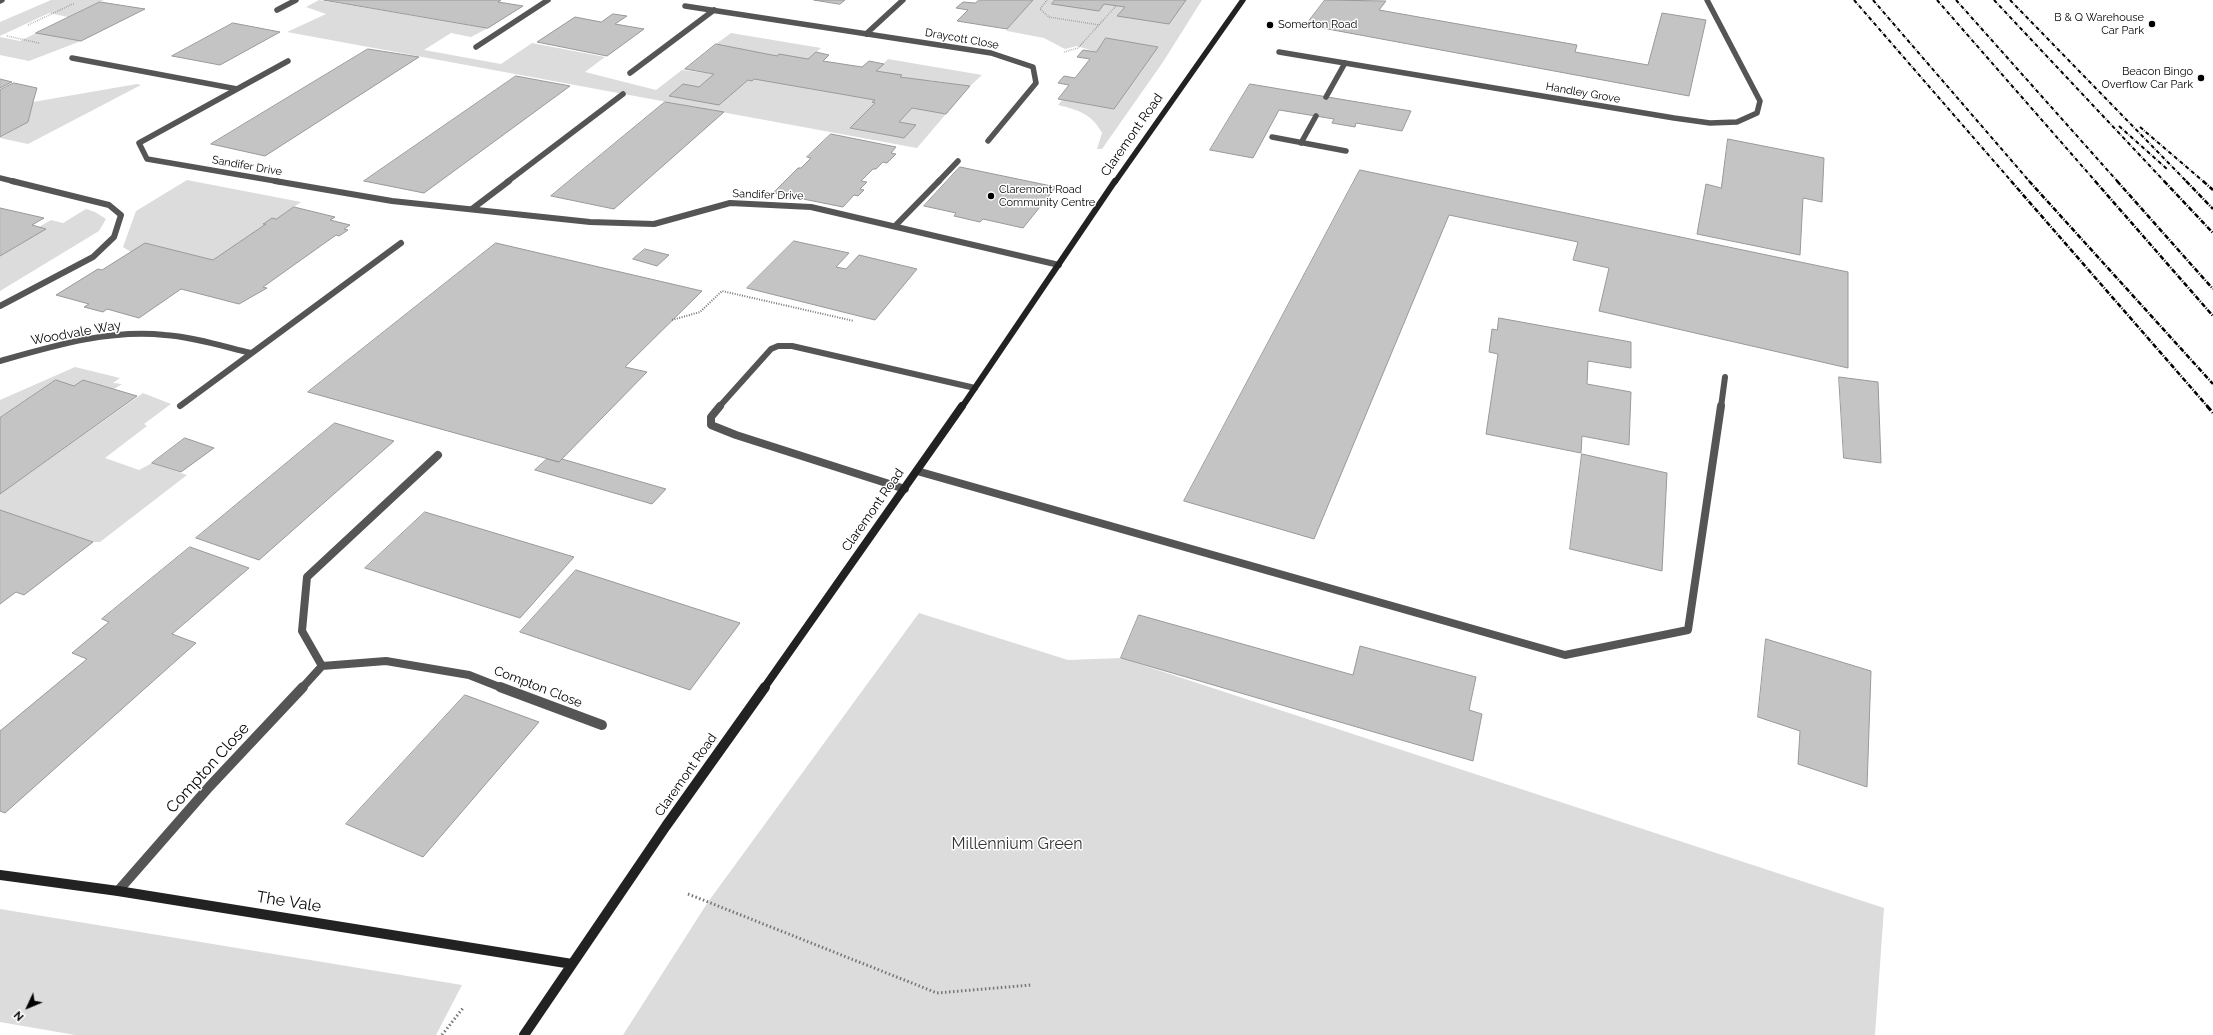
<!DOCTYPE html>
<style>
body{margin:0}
#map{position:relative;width:2213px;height:1035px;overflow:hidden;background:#fff;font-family:Raleway,sans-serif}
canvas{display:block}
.north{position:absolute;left:8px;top:987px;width:40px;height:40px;-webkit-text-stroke:3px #fff;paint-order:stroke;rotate:226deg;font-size:11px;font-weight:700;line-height:16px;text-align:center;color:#000}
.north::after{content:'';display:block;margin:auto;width:14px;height:18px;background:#000;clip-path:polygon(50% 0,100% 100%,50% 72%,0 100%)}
</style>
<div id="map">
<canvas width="2213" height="1035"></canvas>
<div class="north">N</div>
</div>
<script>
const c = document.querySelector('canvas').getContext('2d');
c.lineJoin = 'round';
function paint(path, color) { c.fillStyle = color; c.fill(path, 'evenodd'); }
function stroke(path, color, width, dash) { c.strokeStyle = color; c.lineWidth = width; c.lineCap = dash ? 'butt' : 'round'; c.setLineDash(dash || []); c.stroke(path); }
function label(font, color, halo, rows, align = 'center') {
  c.font = font + ' Raleway,sans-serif'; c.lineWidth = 3; c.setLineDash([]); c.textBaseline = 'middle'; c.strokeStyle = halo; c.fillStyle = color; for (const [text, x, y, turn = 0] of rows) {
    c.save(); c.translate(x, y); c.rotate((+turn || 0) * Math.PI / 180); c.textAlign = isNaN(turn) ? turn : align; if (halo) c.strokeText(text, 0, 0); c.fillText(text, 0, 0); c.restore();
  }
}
const green = new Path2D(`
 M51,0h53l-36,17 -19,-4 -49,23v-14z
 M319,0l169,28 -17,9 -20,-4 -27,17 77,14 31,-21 73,14 -20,15 71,18 26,-20 32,4 -15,13 -16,-3 -14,12 50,9 29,-25 4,1 2,-2 121,21 -3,2 3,1 -25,25 54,10 11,-13 -16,-3 13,-14 34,6 -29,34 -630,-116 39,-18 -20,-7z
 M1033,0h22l-3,4h52l21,3 -7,9 68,-16h16l-39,62 -61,87h-5l5,-16c-10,-19 -24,-23 -44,-28l4,-5 52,9 44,-62 -52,-9 -10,14 -19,-6 -12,3 -21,-11 -37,-7v-2z
 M36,33l45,8 -52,20 -29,-6v-18l20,4z
 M731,33l90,15 -13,11 -31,-3 -61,-12z
 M888,59l94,16 -12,11 -42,-6 -2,2 -50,-11z
 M137,84l4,1 -113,59 -28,-6 28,-16 5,-20z
 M187,180l114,22 -25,17 -4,-1 -9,5 3,1 -53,36 -68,-17 -14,9 -8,-5 13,-36z
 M86,209l9,3 11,7 -7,12 -99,60v-35l46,-27 -7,-2 12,-7 12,3z
 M75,367l45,11 -7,5 9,1 -8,5 -31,-9 -9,6 -18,-6 -56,38v-18z
 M143,393l28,11 -27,20 3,2 -42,32 34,12 13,-7 35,12 -87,67h-7l-93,-32v-16z
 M919,613l149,47 53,-2 763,250 -9,127h-1252l85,-133z
 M0,909l462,76 -26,50h-361l-75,-13z`);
const building = new Path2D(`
 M324,0h177l-3,2 25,4 -35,22z
 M814,0h31l-5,4z
 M979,0h54l-26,29 -50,-8 11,-11 -12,-2 7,-6 12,1z
 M1055,0h131l-17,24 -52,-8 8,-9 -21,-3 -5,7 -47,-7z
 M1325,0l61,1 -7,9 198,35 -2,7 73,13 14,-52 44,7 -17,76 -383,-71z
 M100,2l45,7 -64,32 -45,-8z
 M613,14l14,2 -12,8 29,5 -37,27 -70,-14 38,-25 26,5z
 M233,23l47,9 -60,33 -48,-9z
 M1106,38l52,9 -44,62 -56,-10 11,-14 -11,-2 6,-7 11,2 15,-19 -13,-2 6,-7 13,2z
 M716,44l61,12 2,-2 29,5 8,-7 13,3 -6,6 39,6 7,-6 15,3 -8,7 26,4 -2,2 70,9 -24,28 -34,-6 -13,14 17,3 -12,13 -54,-10 25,-25 -3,-1 3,-2 -121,-21 -2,2 -4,-1 -29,25 -50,-9 14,-12 16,3 15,-13 -29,-5z
 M368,49l51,8 -154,99 -54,-12z
 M516,76l54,10 -146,107 -60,-12z
 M0,79l12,3 -12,6z
 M14,83l23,5 -4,14 -5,20 -28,15v-47z
 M1250,84l161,27 -9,20 -46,-8 -1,4 -23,-4 2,-4 -55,-9 -26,48 -43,-8z
 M665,102l59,10 -110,97 -63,-13z
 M831,134l65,13 -5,6 5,1 -9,9 -4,-1 -7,7h-3l-12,12 6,1 -7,7 4,1 -6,6 -4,-1 -11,12 -70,-14 25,-25h3l10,-10 -4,-1z
 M1728,139l96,19 -2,44 -19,-4 -3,57 -103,-21 9,-50 15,4z
 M960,167l96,20 -33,41 -40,-9 -3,3 -26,-6 2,-3 -32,-7z
 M1360,170l488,102v96l-249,-57 10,-43 -36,-8 5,-18 -129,-27 -135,324 -130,-38z
 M294,207l41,10 -5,3 20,5 -6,4 4,1 -9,6 -3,-1 -73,52 4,1 -28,16 -58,-15 -42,29 -32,-9 -4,3 -19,-5 5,-3 -33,-9 42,-26 4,1 43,-27 68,17 53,-36h-3l9,-6 4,1z
 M0,208l44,10 -12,7 14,4 -46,27z
 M794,241l55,12 -13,14 10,2 13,-14 58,14 -42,51 -128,-32z
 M496,243l206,48 -77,76 22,5 -88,90 -251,-70z
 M645,249l24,6 -12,11 -24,-7z
 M1499,318l132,24v26l-43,-7 -1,23 44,8 -2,53 -47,-9 -1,17 -95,-19 12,-80 -9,-2 3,-23 5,1z
 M1839,377l39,5 3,81 -37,-5z
 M56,380l18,6 9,-6 54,16 -137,98v-76z
 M335,423l59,18 -135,119 -63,-22z
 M185,438l29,10 -33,24 -29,-9z
 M1582,454l85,19 -5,98 -92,-22z
 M547,459l12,3 3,-3 104,30 -14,15 -117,-34z
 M0,510l93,32 -69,53 -8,-3 -16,12z
 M425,512l149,45 -54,61 -155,-50z
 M190,547l59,21 -77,66 24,9 -191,170 -5,-2v-80l87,-72 -15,-6 37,-31 -7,-3z
 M576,570l164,53 -50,67 -170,-58z
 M1139,615l214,60 7,-29 116,31 -7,33 13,4 -9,47 -352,-103z
 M1766,639l105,32 -4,116 -69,-23 2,-33 -42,-14z
 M465,695l74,27 -116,135 -77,-33z`);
const pathFar2 = new Path2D(`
 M1047,0l-7,9 9,8 50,8
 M28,25l47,-22
 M7,36l32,7
 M1064,52l14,-4 38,-42`);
const pathFar1 = new Path2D(`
 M672,320l28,-8 22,-21 132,30`);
const path = new Path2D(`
 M688,894l249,99 94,-8
 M442,1035l21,-27`);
const laneFar2 = new Path2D(`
 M0,1l2,-1
 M277,10l19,-10
 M476,47l72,-47
 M630,73l84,-63
 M1326,97l19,-34
 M1272,137l74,14
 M1301,143l15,-27
 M0,178l16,4
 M938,182l20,-21`);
const laneFar1 = new Path2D(`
 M895,226l44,-45
 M0,306l93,-49 21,-20 7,-22 -12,-10 -97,-24
 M0,361c53,-15 109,-32 165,-26 29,2 57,11 86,18
 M180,406l221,-163
 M719,407l52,-58 7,-3h14l183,42
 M1721,407l4,-30`);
const lane = new Path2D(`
 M720,406l-9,11v8l25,10 169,54
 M917,471l648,184 123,-25 33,-224`);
const streetFar3 = new Path2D(`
 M685,6l306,47 42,14 3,16 -48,58
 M866,34l37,-34
 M1279,52l395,66 36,5 27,-1 20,-9 3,-12 -53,-101
 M72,58l165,31
 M281,182l-134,-23 -8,-16 149,-82
 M507,182l116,-88`);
const streetFar2 = new Path2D(`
 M275,181l117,20 198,21 64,2 76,-21 81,4 248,58
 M472,209l37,-28`);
const streetFar1 = new Path2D(`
 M322,666l-20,-35 5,-54 131,-122
 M302,688l20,-22 64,-5 83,14 33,13`);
const street = new Path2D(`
 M500,687l102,38
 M118,891l91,-104 94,-100`);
const secondaryFar3 = new Path2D(`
 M1115,182l128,-182`);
const secondaryFar2 = new Path2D(`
 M962,407l153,-226`);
const secondaryFar1 = new Path2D(`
 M764,688l198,-282`);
const secondary = new Path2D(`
 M0,875l118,16 454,73
 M524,1035l142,-209 99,-139`);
const railFar2 = new Path2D(`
 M1854,0l158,182
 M1873,0l157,182
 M1937,0l159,182
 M1956,0l162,182
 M1994,0l171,182
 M2010,0l177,182
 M2119,126l48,43
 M2140,127l64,55`);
const railFar1 = new Path2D(`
 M2011,181l197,226
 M2029,181l184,203
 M2095,181l118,135
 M2117,181l96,108
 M2164,181l49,52
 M2186,181l27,28
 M2203,181l10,9`);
const rail = new Path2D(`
 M2207,406l6,7`);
const markers = [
 [2152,24,4,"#000"],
 [1270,25,4,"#000"],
 [2201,78,4,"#000"],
 [991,196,4,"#000"]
];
const farPoinames = [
 ["B & Q Warehouse",2144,18],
 ["Car Park",2144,31],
 ["Somerton Road",1278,25,"left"],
 ["Beacon Bingo",2193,72],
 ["Overflow Car Park",2193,85],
 ["Claremont Road",999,190,"left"],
 ["Community Centre",999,203,"left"]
];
const farStreetnames = [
 ["Draycott Close",962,39,10],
 ["Handley Grove",1583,93,10],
 ["Sandifer Drive",247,166,10],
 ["Sandifer Drive",768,195,2]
];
const streetNames = [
 ["Claremont Road",1132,135,-55],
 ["Woodvale Way",76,333,-10],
 ["Claremont Road",873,510,-55],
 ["Compton Close",538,687,21],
 ["Claremont Road",686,775,-55]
];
const nearStreetnames = [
 ["Compton Close",208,768,-48],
 ["The Vale",289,902,9]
];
const nearParknames = [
 ["Millennium Green",1017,844]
];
paint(green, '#dcdcdc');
paint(building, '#c4c4c4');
stroke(building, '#999', 1);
stroke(pathFar2, '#777', 1.5, [0.5, 1.5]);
stroke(pathFar1, '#777', 2, [1, 1.5]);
stroke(path, '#777', 3, [1.5, 2.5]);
stroke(laneFar2, '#555', 5.5);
stroke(laneFar1, '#555', 6);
stroke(lane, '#555', 8);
stroke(streetFar3, '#555', 5.5);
stroke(streetFar2, '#555', 6);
stroke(streetFar1, '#555', 8);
stroke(street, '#555', 10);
stroke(secondaryFar3, '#222', 5.5);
stroke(secondaryFar2, '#222', 6);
stroke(secondaryFar1, '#222', 8);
stroke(secondary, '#222', 10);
stroke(railFar2, '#000', 2, [4, 1.5, 0.5, 1.5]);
stroke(railFar1, '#000', 2.5, [5, 1.5, 1, 1.5]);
stroke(rail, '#000', 3, [6, 2, 1, 2]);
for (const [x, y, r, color] of markers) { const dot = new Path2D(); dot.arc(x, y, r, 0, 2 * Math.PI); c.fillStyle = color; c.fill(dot); stroke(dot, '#fff', 1.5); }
label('11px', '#000', '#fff', farPoinames, 'right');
label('11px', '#000', '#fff', farStreetnames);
label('13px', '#000', '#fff', streetNames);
label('16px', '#000', '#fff', nearStreetnames);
label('16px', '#333', '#fff', nearParknames);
</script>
